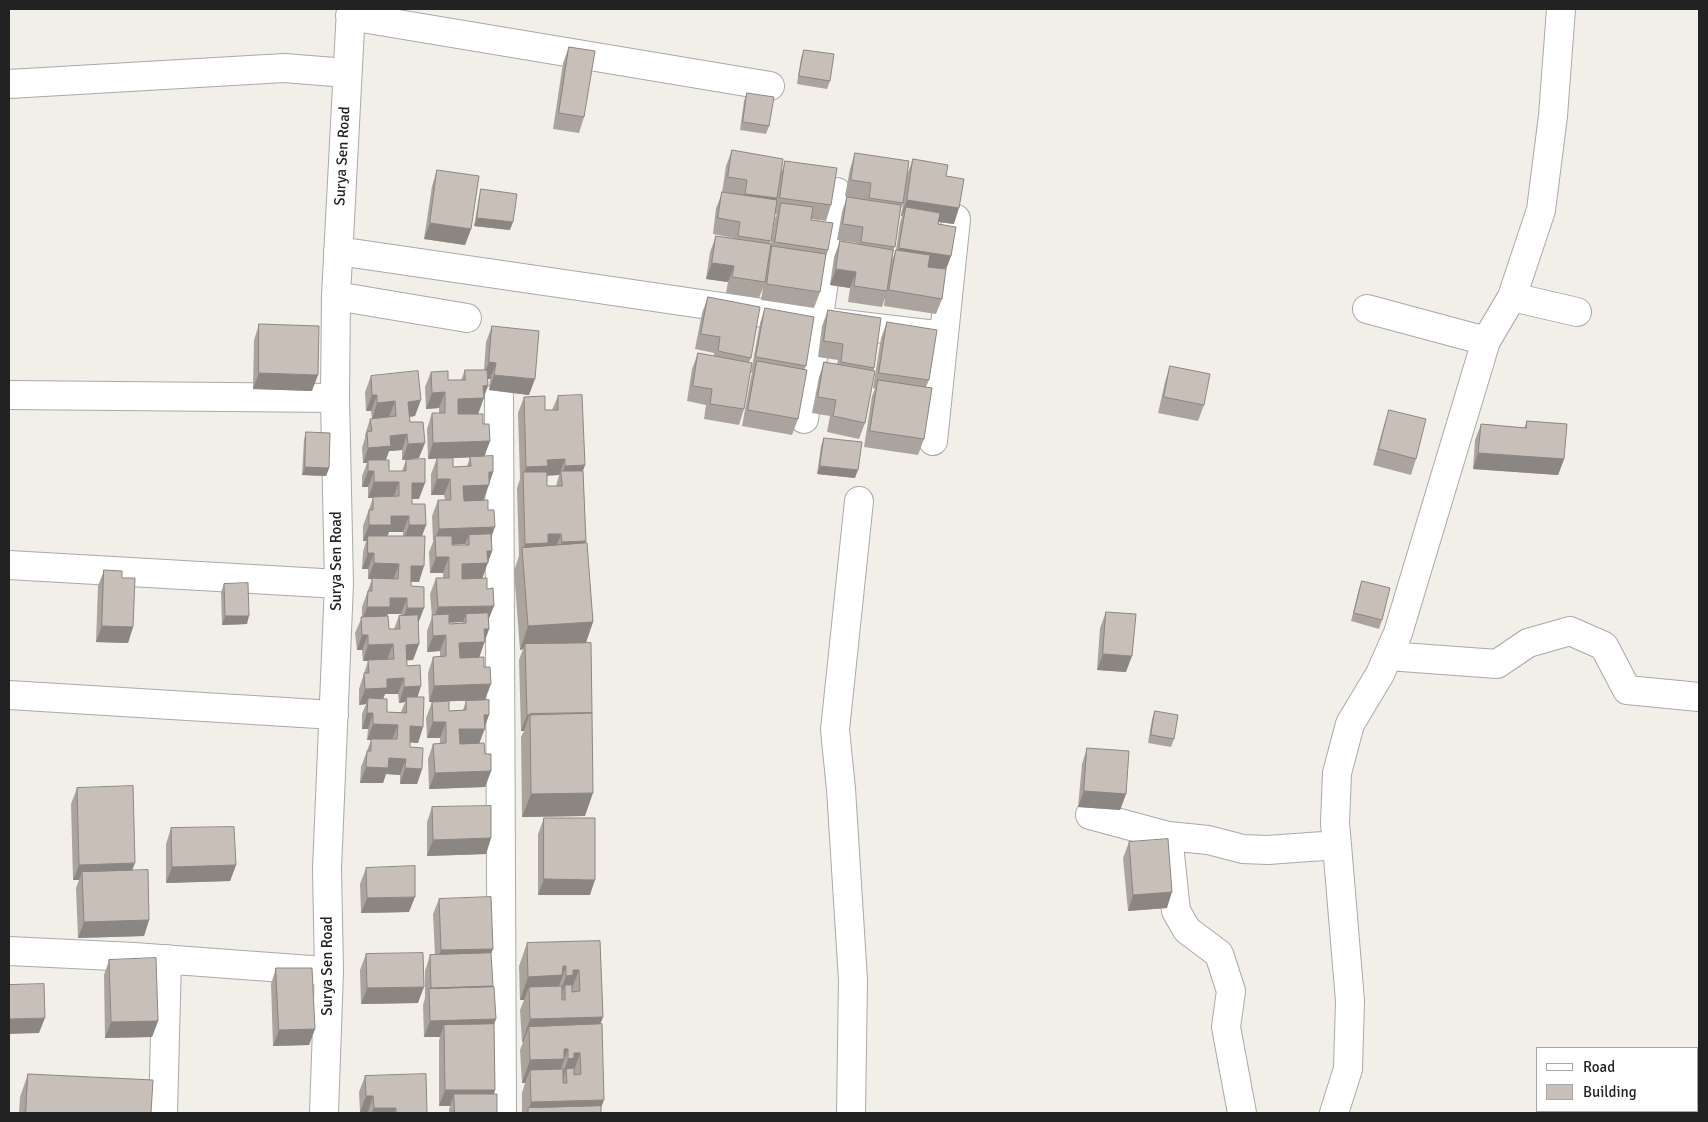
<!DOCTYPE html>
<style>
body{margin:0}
#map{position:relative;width:1708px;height:1122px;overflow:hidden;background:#f2efe9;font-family:Signika,sans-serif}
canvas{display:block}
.frame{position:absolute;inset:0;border:10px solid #222;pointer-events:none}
.legend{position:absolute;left:1536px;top:1047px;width:162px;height:65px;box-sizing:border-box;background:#fff;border:1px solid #a7a7a7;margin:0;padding:6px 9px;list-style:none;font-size:15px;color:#222}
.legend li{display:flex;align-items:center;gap:10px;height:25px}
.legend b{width:25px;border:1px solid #a7a7a7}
</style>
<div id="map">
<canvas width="1708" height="1122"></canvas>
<div class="frame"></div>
<ul class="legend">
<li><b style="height:6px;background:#fff"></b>Road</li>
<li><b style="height:14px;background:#c7bfb8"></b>Building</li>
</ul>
</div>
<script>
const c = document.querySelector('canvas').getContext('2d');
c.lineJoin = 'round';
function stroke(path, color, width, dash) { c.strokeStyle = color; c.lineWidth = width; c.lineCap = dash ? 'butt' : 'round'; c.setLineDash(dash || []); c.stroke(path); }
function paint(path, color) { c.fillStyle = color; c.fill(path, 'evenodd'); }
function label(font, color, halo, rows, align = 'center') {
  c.font = font + ' Signika,sans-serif'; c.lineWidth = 4; c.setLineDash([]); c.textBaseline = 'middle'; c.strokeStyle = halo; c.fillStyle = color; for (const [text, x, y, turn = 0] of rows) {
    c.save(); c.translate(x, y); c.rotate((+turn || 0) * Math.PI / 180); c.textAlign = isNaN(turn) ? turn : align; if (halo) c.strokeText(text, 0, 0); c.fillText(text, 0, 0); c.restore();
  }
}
const minor = new Path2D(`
 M350,16l420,70
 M9,84l275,-16 63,5
 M338,251l480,70 126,15
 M336,296l131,22
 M1512,297l65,15
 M1367,309l119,32
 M9,395l326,3
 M499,396l3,717
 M804,419l33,-227
 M933,441l23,-222
 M9,565l330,19
 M1388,656l109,8 31,-21 42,-12 34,15 23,44 72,7
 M9,695l325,20
 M1090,815l78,21
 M9,951l125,6 190,14
 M163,1113l4,-154
 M324,1113l5,-142 -2,-102 12,-285 -4,-186 1,-102 15,-287
 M851,1113l2,-133 -12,-191 -6,-59 24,-229
 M1242,1113l-16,-86 5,-36 -12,-37 -32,-24 -11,-19 -8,-75 40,4 35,9 25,1 69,-5
 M1334,1113l14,-44 2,-68 -13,-156 -2,-22 2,-50 13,-49 30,-50 18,-41 88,-292 26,-44 29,-87 12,-94 8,-107`);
const wall = new Path2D(`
 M569,47l15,70 -5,16 -26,-4 10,-66z
 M804,50l26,31 -3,8 -30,-5 4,-26z
 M747,93l22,33 -3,8 -26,-4 4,-29z
 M732,150l50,21 3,-10 46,44 -5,16 -15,-2 17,31 -3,10 -5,32 -6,16 -53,-8 2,-12 -4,10 -33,-5 2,-11 -22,-3 4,-27 6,-16 18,3v-1l-21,-4 3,-26 6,-15 4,-27zM775,214h2l-2,4 -6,38 1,-12z
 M855,153l48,50 -2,5 -9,52 4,-10 4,-27 2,-7h-1l6,-41 6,-16 33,17 8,48 -16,-2v2l13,32 -6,16 -3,27 -6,15 -52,-8 1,-8 -3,9 -34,-5 2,-14 -20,-3 4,-28 6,-16 17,3v-1l-20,-3 5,-28 5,-15 -2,-1 5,-27z
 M437,170l34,59 -6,16 -41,-6 8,-53z
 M481,189l29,41 -36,-4 5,-29z
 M708,297l43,61 -2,4 -5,47 -5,16 -35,-6 2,-14 -19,-4 5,-32 6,-16 16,3v-3l-19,-4 7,-36z
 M765,308l41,58 -2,4 -6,49 -6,16 -50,-9 9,-49 1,-4 -1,-1 9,-49z
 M828,310l46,58 -9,55 -6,16 -32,-7 3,-16 -18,-3 7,-36 5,-15 13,2 1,-4 -20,-3 4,-31z
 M887,322l42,58 -3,7 -2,52 -6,16 -54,-8 8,-51 3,-7 -2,-1 8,-50z
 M259,324l53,67 -59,-2 1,-49z
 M492,326l37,69 -40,-5 1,-11h-2l-4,19 -6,16 12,27 -6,16 9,15 -9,28 4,10 4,27v14l-10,28 7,40v10l-10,28 6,43v29l-6,15 6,10 6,17 -6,16 -56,2 -1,-30 5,-15 7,-1v-5h-13l-1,-20 6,-16h-3l-1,-29 5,-16h7v-6l-13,1v-21l5,-14 -2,-23 6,-16h7v-5h-13l-1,-21 4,-10 -1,-26 6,-16h7l-1,-5h-13v-21l6,-16 -9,1 -1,-30 5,-16h7v-5l-13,1 -1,-22 6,-15 17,8h13l4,-10h19l2,-28zM470,457l-3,9 -14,1 -8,-9zM465,544v1h-13zM463,622l-1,1 -13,1v-1zM449,701h17l-3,9 -14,1z
 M1170,366l34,39 -6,16 -40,-8 7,-31z
 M371,376l44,40 -6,1 1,5 9,36 -17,2v-10l-13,1 -3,9 3,11h13l4,-11 13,39h-7v5l14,21 -4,11 -3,46h-8v4l7,38 1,20 -6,16h-6v6l10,31 6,30 -5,16 -8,-1v5l12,22 -5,15h-17v-9l-14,-1 -3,9h-23l1,-16 10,-27h-4l1,-11h-6v-15l4,-10 -7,1v-16l9,-28h-5l-1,-11h-5l-2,-17 7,-16v-10l10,-28h-4v-10h-6l1,-17 3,-11h-3v-15l10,-28h-5v-11h-6v-11l5,-13h-4l-1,-15 3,-10v-3l5,-16h2l-1,-8h-5l-1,-19zM389,532h14v4h-16zM388,614h13v1l-2,1 -5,13h-5l-2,-13zM385,694h13l1,9 6,-1 -4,10h-14l-4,-13z
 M558,396l27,69 -2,6 3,70 -1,2 8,79 -7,21 -1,173 -63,1 -1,-80 3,-6h-3l-2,-71 4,-11 -3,1 -6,-79 5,-15 -2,-68 3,-9 -2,-66 6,-16 21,13h7zM559,475l-3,11h-9v-10z
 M1389,410l27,49 -5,16 -38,-10 11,-40z
 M1527,421l37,38 -6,16 -85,-6 2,-29 6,-16 43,4z
 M306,432l23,36 -3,8 -24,-1 2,-35z
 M824,438l31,40 -38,-4 4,-28z
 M104,570l18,8 11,49 -5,16 -32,-1 2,-56z
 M1362,581l20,39 -3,9 -28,-8 8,-32z
 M224,584l23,40 -25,1 -1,-33z
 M1106,612l20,60 -29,-2 3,-42z
 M1155,711l19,28 -3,8 -23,-4 4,-24z
 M1087,748l39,46 -6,16 -42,-3 4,-43z
 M77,788l55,83 17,49 -5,16 -66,2 -2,-50 3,-8h-6l-2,-76z
 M432,807l59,31 -5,16 -59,2v-34z
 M544,818l46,77h-52v-61z
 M171,828l65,37 -6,16 -64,2v-39z
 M1129,842l38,66 -39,3 -5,-53z
 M366,868l43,44 -48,1 -1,-29z
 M439,899l54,50 -2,4 1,34 4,32 -2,5 1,66 -1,4 3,19h-48v-3l1,-4h-11v-65l1,-4h-16l-1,-32 2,-7v-27l5,-16h5l-2,-41z
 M600,941l3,76 -3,7 1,89h-79v-20l3,-10h-3l-2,-33 3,-8h-1l-2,-32 4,-10h-4l-1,-34 8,-23z
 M366,954l52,49 -57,1 -1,-34z
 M109,960l49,61 -6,16 -47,1 -1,-63z
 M276,968l39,61 -6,16 -36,1 -2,-62z
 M28,1074l123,39h-132l1,-16z
 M365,1076l62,37h-59v-1h-8l-1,-20z
 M1681,1111h16l2,2h-18z`);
const shadedWall = new Path2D(`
 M745,194l32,4 -6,16 -32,-5z
 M907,200l52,8 -5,16 -50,-7 2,-10 -4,9h-1z
 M477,218l36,4 -3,8 -36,-4z
 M430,223l41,6 -6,16 -41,-6z
 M899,248l52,8 -6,16 -52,-8z
 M712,263l22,3 -6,16 -22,-3z
 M836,269l20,3 -6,16 -20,-3z
 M489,362l7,1 -6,16 -7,-1z
 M259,373l59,2 -6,16 -59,-2z
 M494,375l41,4 -6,16 -40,-5z
 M488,385l-10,29 -26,1 6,-16 25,-13z
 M445,392l-6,16 -13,1 6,-16z
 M372,395h5l-6,16h-5z
 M421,400l-6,16 -13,2 6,-16z
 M395,401l-6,16 -17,2 5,-16z
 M407,434l-5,16 -13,1 -4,11 -17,-2 -1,3h-4l5,-15 22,-12z
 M490,441l-6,16 -56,2 5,-16z
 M425,443l-6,15 -17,2 6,-16z
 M1478,453l86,6 -6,16 -85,-6z
 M565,459l-6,16 -36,1 3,-9 21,-7z
 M585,465l-6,16 -18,-5 4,-10z
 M820,466l38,4 -3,8 -38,-4z
 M305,467l24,1 -3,8 -24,-1z
 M368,471h6l-6,16h-6z
 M489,472h4l-10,29 -25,1 5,-16z
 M437,479h13l-6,16h-13z
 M374,482h25l-6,16h-25z
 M412,483h13l-6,16h-13z
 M391,516h18l-6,16h-14l-3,9 -18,-5 -2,5h-3l6,-16z
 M409,525h17l-6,16h-17z
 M495,527l-6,16 -20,-8 -4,9 -30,1v-6l4,-10z
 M548,534h13l-6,16h-32l2,-6z
 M586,541l-6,16 -24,1 6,-16z
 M487,551h5l-10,28 -26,1 6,-16z
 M368,553h6l-6,16h-6z
 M436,557h13l-6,16h-13z
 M374,563l25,1 -6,16 -25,-1z
 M411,566h13l-5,16 -13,-1z
 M390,598h17l-6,16h-13l-4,9h-23l6,-16z
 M494,606l-6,15 -22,-7 -3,8 -30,1v-2l5,-14z
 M407,608h17l-6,16 -17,-1z
 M225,616h24l-2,8 -25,1z
 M593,622l-8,23 -60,-1 -2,5 -3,1 8,-24z
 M102,626l31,1 -5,16 -32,-1z
 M484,629h5l-10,29h-26l6,-15z
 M362,635h6l-6,15h-5z
 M446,635l-6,16 -13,1 6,-16z
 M393,644l-6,16 -24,1 5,-16z
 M419,644l-6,16 -13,1 6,-16z
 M1103,654l29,2 -6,16 -29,-2z
 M404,678l-6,16h-13l-4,10 -13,-6 -2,6 -7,1 6,-16 22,-10z
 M491,684l-6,16 -56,2 5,-16z
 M421,686l-5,16 -9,-5 -2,5 -6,1 5,-16z
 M367,713h6l-5,16h-6z
 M484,715h5l-10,29 -26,1 6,-16z
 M527,715h2l-5,16h-3z
 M433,722h13l-6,16h-13z
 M373,724l25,1 -6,15h-25z
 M410,726l13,1 -5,16 -14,-1z
 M389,758l17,1 -6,16 -14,-1 -3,9h-23l6,-16z
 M405,768l17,1 -5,15h-17z
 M491,771l-6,16 -56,2 6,-16z
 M1084,791l42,3 -6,16 -42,-3z
 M593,793l-8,23 -63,1 9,-23z
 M491,838l-5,16 -59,2 6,-16z
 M135,863l-6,16 -47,-7 -3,8h-6l6,-15z
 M236,865l-6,16 -64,2 6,-16z
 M544,879l51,1 -5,15h-52z
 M1172,892l-5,16 -39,3 5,-16z
 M415,897l-6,15 -48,1 6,-15z
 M149,920l-5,16 -66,2 6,-16z
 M493,949l-6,15 -52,2 6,-16z
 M563,966h3l-8,23 -29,-2 -5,13h-4l8,-23z
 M573,970h6l-9,23 -5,-8 -5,14h-2l8,-23z
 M493,986l-6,15 -58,-7 2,-6z
 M424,987l-6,16 -57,1 6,-16z
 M603,1017l-9,23 -65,-13 -6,15h-1l8,-23z
 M45,1018l-6,15 -30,1v-15z
 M496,1019l-6,16 -46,-10 -4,12h-16l6,-16z
 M158,1021l-6,16 -47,1 6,-16z
 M315,1029l-6,16 -36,1 6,-16z
 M564,1049h4l-12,33 -26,-12 -5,13h-3l8,-23z
 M574,1053h6l-8,23h-6v-7l-4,13h-2l8,-23z
 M445,1090h50l-5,16 -36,-12 -4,12h-11z
 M366,1096h7l-5,16h-8z
 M604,1100l-5,13 -71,-2 3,-9z
 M374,1108h22l-2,5h-22z`);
const building = new Path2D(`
 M569,47l26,4 -11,66 -25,-4z
 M804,50l30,4 -4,27 -31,-5z
 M747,93l27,4 -5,29 -26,-4z
 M732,150l51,9 -6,39 -32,-4 2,-14 -19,-3z
 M855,153l54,8 -6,42 -34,-5 2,-15 -20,-3z
 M913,159l35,6 -2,11 18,3 -5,29 -52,-8z
 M785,161l52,7 -6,37 -51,-7z
 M437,170l42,6 -8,53 -41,-6z
 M481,189l36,5 -4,28 -36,-4z
 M722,192l55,8 -6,41 -33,-5 2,-14 -22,-4z
 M847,197l54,8 -6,42 -34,-5 2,-15 -20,-3z
 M781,203l32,4 -2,13 22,3 -5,27 -53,-8z
 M906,207l34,6 -2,11 18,3 -5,29 -52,-8z
 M716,236l55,8 -6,38 -33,-5 2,-11 -22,-3z
 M840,241l53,9 -6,41 -33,-5 2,-14 -20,-3z
 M772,246l54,8 -6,38 -53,-8z
 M896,250l34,5 -2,12 18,2 -4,30 -53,-9z
 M708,297l52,10 -9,51 -33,-7 2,-14 -19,-3z
 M765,308l49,9 -8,49 -50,-9z
 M828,310l53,8 -7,50 -33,-6 2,-18 -19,-3z
 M887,322l50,8 -8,50 -50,-7z
 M259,324l60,2 -1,49 -59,-2z
 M492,326l47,5 -4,48 -41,-4 2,-12 -7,-1z
 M698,353l54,10 -8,46 -34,-5 2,-15 -19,-3z
 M757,361l50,9 -9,49 -50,-9z
 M824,362l51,9 -10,52 -32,-7 3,-16 -18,-3z
 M1170,366l40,8 -6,31 -40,-8z
 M465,370h22l1,15 -5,1 1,12 -26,1v15h25v10h6l1,17 -57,2 -1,-30h13v-21l-13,1 -1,-21 17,-1v9h17z
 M418,371l3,29 -13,2 2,20h13l2,21 -17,1 -1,-10 -17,2 1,10 -23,2 -1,-16 5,-1 -2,-12 26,-3 -1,-15 -18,2v-8h-5l-1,-19z
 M878,380l54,8 -8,51 -54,-8z
 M582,395l3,70 -20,1v-7l-18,1 1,6 -22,1 -2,-70 21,-1v14h13v-14z
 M1389,410l37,9 -10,40 -37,-10z
 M1527,421l40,3 -3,35 -86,-6 3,-29 45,4z
 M306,432l24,1 -1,35 -24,-1z
 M824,438l38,4 -4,28 -38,-4z
 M493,456v16h-4v13l-26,1 1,15 24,-1v10h6l1,17 -56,2 -1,-29h13l-1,-21h-13v-21h16v9l18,-1 -1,-9z
 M425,459v24h-13v21h13l1,21h-17v-9h-18v9h-22v-15h4v-13l26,-1v-14h-25v-11h-6v-11h21v11h17v-11z
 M561,471h22l3,70 -24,1 -1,-8h-13v9l-23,1 -2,-72h24v14h15z
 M491,534l1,17h-5l1,12 -26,1v15l25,-1v11l6,-1 1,18 -56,1 -2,-29h13v-21h-13l-1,-21h17v9h17v-10z
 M368,536h57l-1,30h-13v20l13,1v21h-17v-10h-17v9h-23l1,-16h4v-13l26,1 1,-15 -25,-1v-10h-6z
 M587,543l6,79 -65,4 -6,-78z
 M104,570l18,1v7h13l-2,49 -31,-1z
 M1362,581l28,7 -8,32 -28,-7z
 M248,583l1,33h-24l-1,-32z
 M1106,612l30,2 -4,42 -29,-2z
 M488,613l1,16h-5l1,13 -26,1 1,15 24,-1v10h6l1,17 -57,2 -1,-29 13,-1v-21l-13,1 -1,-21 17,-1v10l17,-1v-9z
 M418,615l1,29 -13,1 1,21 13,-1 1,21 -17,1v-9l-17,1v9l-22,1 -1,-16h5l-1,-13 26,-1 -1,-15 -25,1v-10h-6l-1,-18 27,-1 1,13h11l-1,-13z
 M591,643l1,70 -65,2 -2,-71z
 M407,697h17l-1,30 -13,-1v21l13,1 -1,21 -17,-1 1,-9 -17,-1 -1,10 -22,-1 1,-16h4v-12h26l1,-14 -25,-1v-11h-6l1,-15 19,1v13l19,1z
 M489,700v15h-5l1,14h-26l1,15 24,-1 1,11h6v17l-56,2 -2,-29 13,-1v-21h-13l-1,-20 17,-1v10l17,-1v-9z
 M1155,711l23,4 -4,24 -23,-4z
 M592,713l1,80 -62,1 -1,-80z
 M1087,748l42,3 -3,43 -42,-3z
 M133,786l2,77 -56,2 -2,-77z
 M491,806v32l-58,2 -1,-33z
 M544,818h51v62l-51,-1z
 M234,827l2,38 -64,2 -1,-39z
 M1168,839l4,53 -39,3 -4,-53z
 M415,866v31l-48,1 -1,-30z
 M148,870l1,50 -65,2 -2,-50z
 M491,897l2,52 -52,1 -2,-51z
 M600,941l3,76 -73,2 -1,-32 33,-1v14h3v-15h7v7l8,-1 -1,-21h-6v5l-7,1v-10h-3l-1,9 -34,2 -1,-34z
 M423,953l1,34 -57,1 -1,-34z
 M491,953l2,33 -62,2 -1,-33z
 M156,958l2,63 -47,1 -2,-62z
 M276,968h36l3,61 -36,1z
 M44,984l1,34 -36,1v-34z
 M494,987l2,32 -66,2 -1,-32z
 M494,1024l1,66h-50l-1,-65z
 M602,1024l2,76 -73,2 -1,-32 33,-1v14h4l-1,-14 8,-1v7l7,-1 -1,-21h-6v5l-6,1v-10h-4v10l-34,1 -1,-33z
 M28,1074l125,6 -2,33h-125z
 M426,1074l1,39h-31v-5h-22l-1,-12h-7l-1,-20z
 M1697,1077h2v36h-10v-2h8z
 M454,1094h43v19h-42z
 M601,1106v7h-73v-5z`);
const streetNames = [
 ["Surya Sen Road",343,156,-87],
 ["Surya Sen Road",337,561,-90],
 ["Surya Sen Road",328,966,-90]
];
stroke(minor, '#a9a9a9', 30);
stroke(minor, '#fff', 28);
paint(wall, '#aba49e');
paint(shadedWall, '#8b8681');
paint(building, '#c7bfb8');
stroke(building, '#8b8681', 1);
label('15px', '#222', '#fff', streetNames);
</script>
